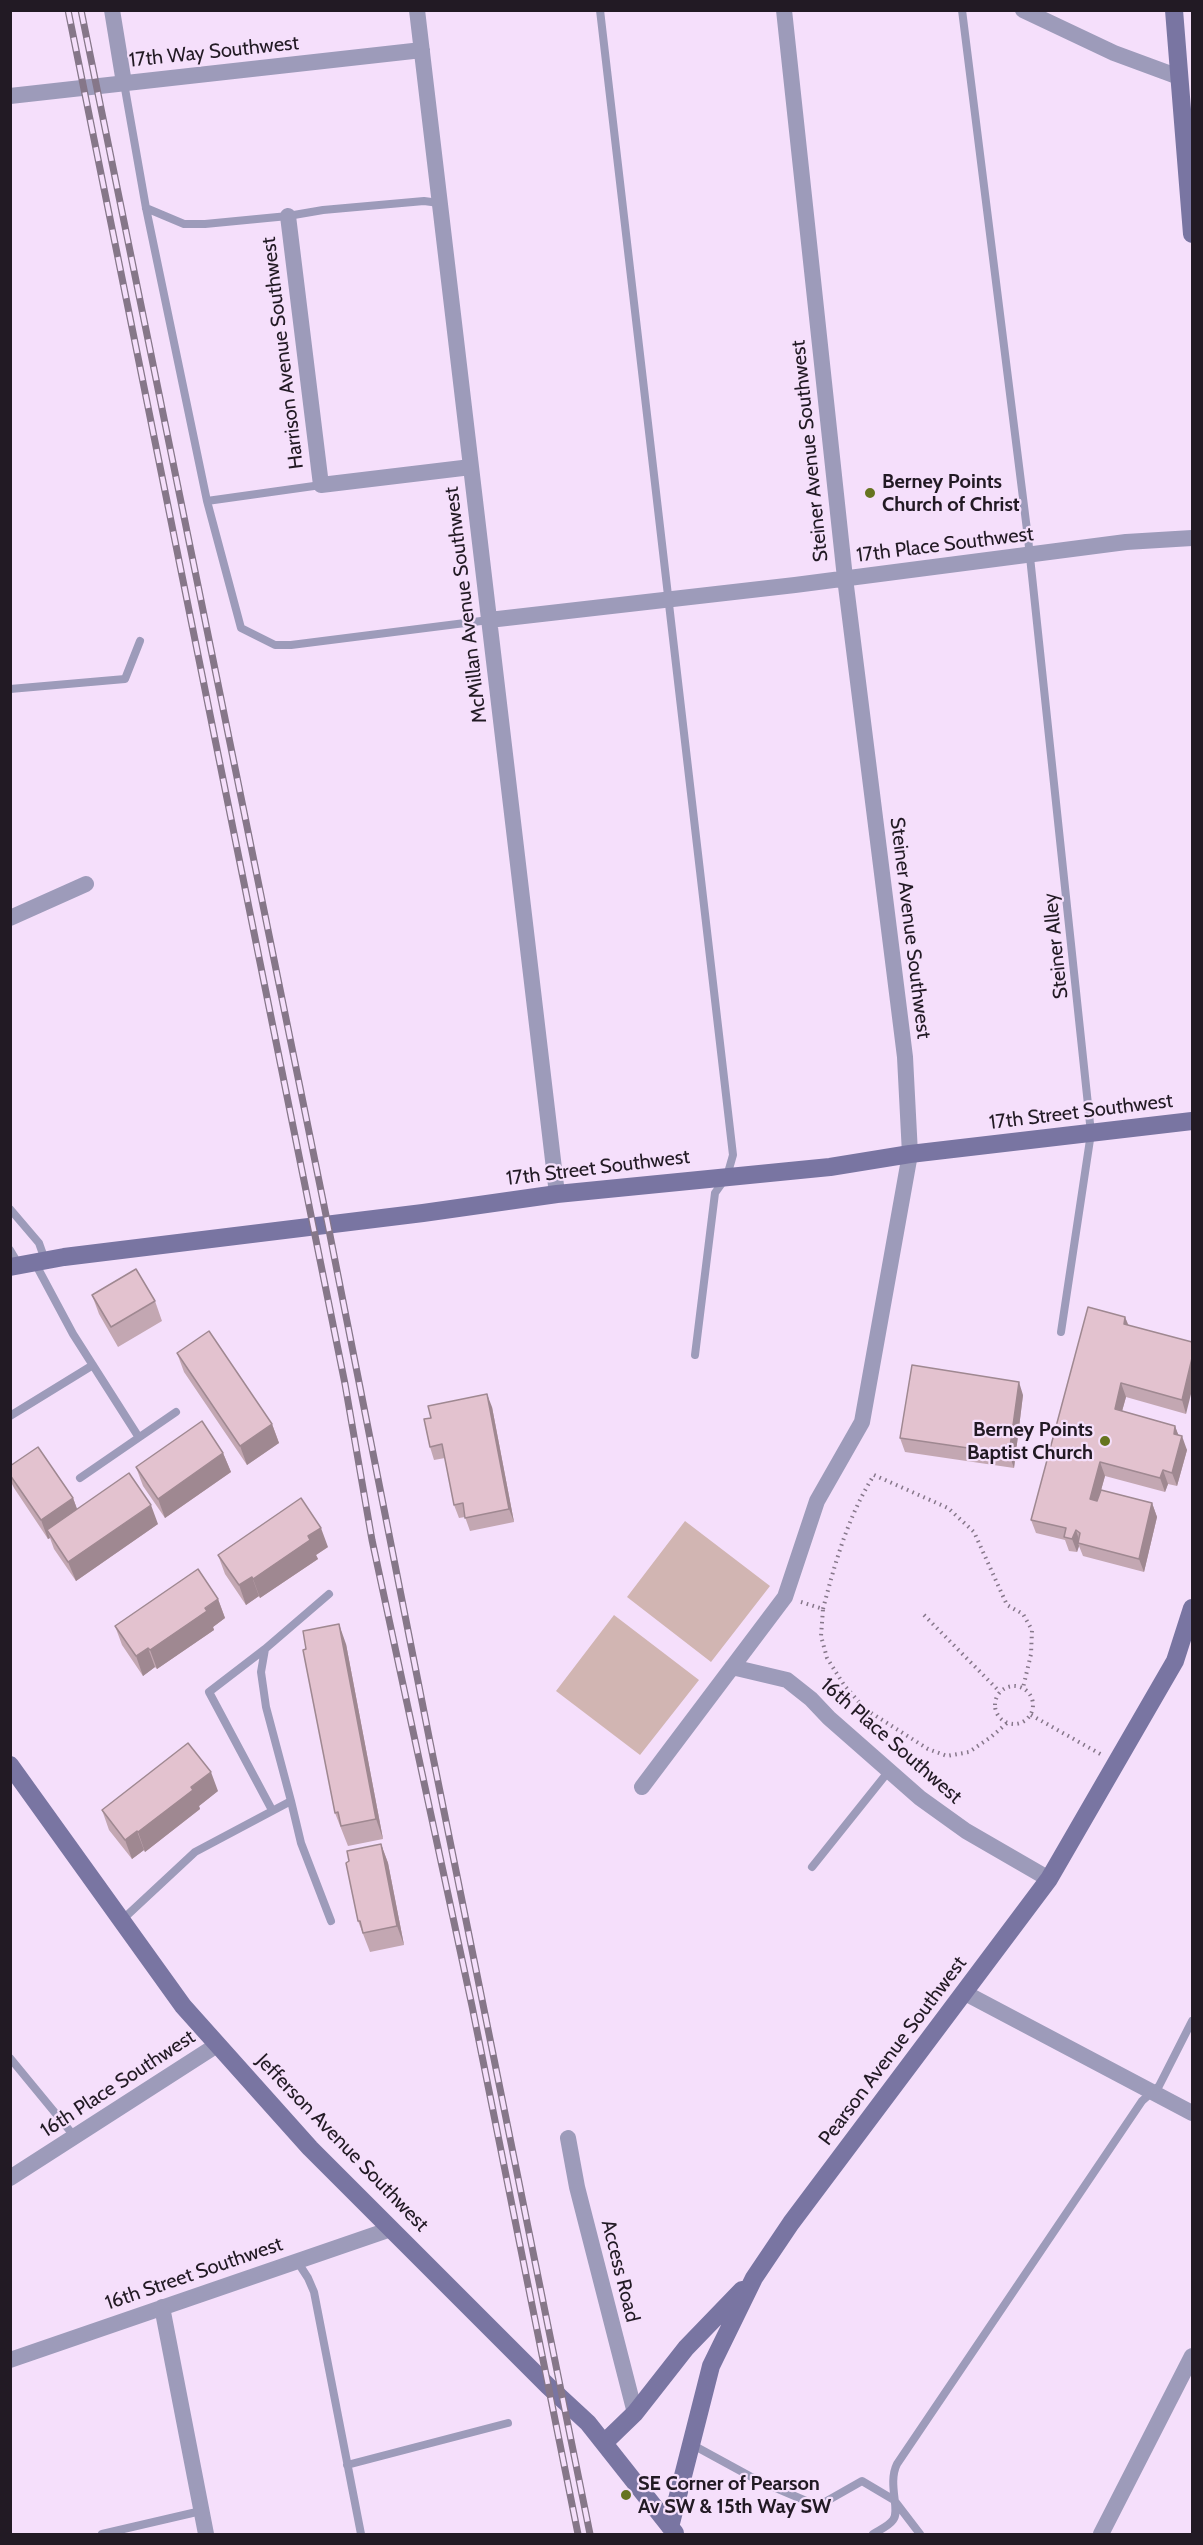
<!DOCTYPE html>
<style>
body{margin:0}
#map{position:relative;width:1203px;height:2545px;overflow:hidden;background:#f5dffb;font-family:Cabin,sans-serif}
canvas{display:block}
.frame{position:absolute;inset:0;border:12px solid #221a24;pointer-events:none}
</style>
<div id="map">
<canvas width="1203" height="2545"></canvas>
<div class="frame"></div>
</div>
<script>
const c = document.querySelector('canvas').getContext('2d');
c.lineJoin = 'round';
function paint(path, color) { c.fillStyle = color; c.fill(path, 'evenodd'); }
function stroke(path, color, width, dash) { c.strokeStyle = color; c.lineWidth = width; c.lineCap = dash ? 'butt' : 'round'; c.setLineDash(dash || []); c.stroke(path); }
function label(font, color, halo, rows, align = 'center') {
  c.font = font + ' Cabin,sans-serif'; c.lineWidth = 4.5; c.setLineDash([]); c.textBaseline = 'middle'; c.strokeStyle = halo; c.fillStyle = color; for (const [text, x, y, turn = 0] of rows) {
    c.save(); c.translate(x, y); c.rotate((+turn || 0) * Math.PI / 180); c.textAlign = isNaN(turn) ? turn : align; if (halo) c.strokeText(text, 0, 0); c.fillText(text, 0, 0); c.restore();
  }
}
const green = new Path2D(`
 M685,1521l85,65 -59,76 -84,-65z
 M614,1615l85,65 -59,75 -84,-64z`);
const path = new Path2D(`
 M801,1602l22,7 -2,27 6,22 17,27 21,24 63,40 19,7 22,-4 22,-15 16,-14
 M823,1609c12,-46 25,-93 51,-134l74,33 26,24 33,73 16,9 9,16 -1,24 -8,34
 M924,1615l76,77
 M995 1705a19 19 0 1 1 38 0a19 19 0 1 1-38 0Z
 M1031,1715l71,40`);
const lane = new Path2D(`
 M600,10l133,1145 -6,21 -12,17 -20,162
 M962,10l66,528 63,595 -30,199
 M124,83l22,125 61,293 34,127 34,17h16l198,-25
 M146,208l38,16h21l83,-8 35,-6 101,-9 15,2
 M207,501l114,-16
 M10,689l115,-10 15,-38
 M10,1209l29,34 6,17
 M10,1250l9,15
 M35,1263l38,71 65,102
 M10,1416l83,-51
 M80,1478l96,-66
 M265,1649l-56,43 63,118
 M291,1801l10,42 30,78
 M812,1867l76,-95
 M122,1920l73,-68 96,-51 -25,-94 -5,-35 4,-23 64,-55
 M10,2058l65,79
 M297,2261l11,17 6,14 47,242
 M691,2444l66,36 61,26 44,-25 32,19 26,34
 M347,2465l161,-42
 M102,2534l99,-23
 M873,2534c6,-4 16,-8 20,-14 8,-9 -6,-36 4,-56l245,-363 17,-15 33,-65`);
const street = new Path2D(`
 M112,10l12,73
 M417,10l140,1184
 M1023,10l91,43 65,24
 M10,96l412,-46
 M288,216l33,269 150,-18
 M489,620l306,-35 331,-43 66,-4
 M10,918l76,-34
 M732,1667l55,13 24,19 18,19 91,80 46,33 83,48
 M642,1787l143,-190 32,-96 45,-79 48,-268 -5,-97 -60,-479 -61,-568
 M965,1993l227,120
 M568,2138l9,49 58,226
 M10,2178l207,-133
 M162,2307l44,227
 M10,2360l381,-131
 M1101,2534l91,-178`);
const secondary = new Path2D(`
 M1174,10l18,224
 M10,1267l54,-10 359,-44 134,-19 273,-27 80,-13 282,-33
 M10,1765l173,241 127,142 238,238 40,37 87,110
 M604,2443l31,-30 51,-65 56,-58
 M670,2527l41,-161 43,-88 37,-55 258,-344 126,-218 17,-53`);
const rail = new Path2D(`
 M68,10l277,1374 27,156 100,466 106,528
 M81,10l247,1215 102,517 160,792`);
const wall = new Path2D(`
 M92,1295l63,6 7,20 -44,26 -19,-33z
 M1125,1317l4,9 63,16 -6,72 -60,-17 -4,14 53,15 3,9 9,15 -10,36 -9,-2 -3,8 -60,-16 -4,14 51,13 5,14 -13,55 -61,-16 -4,-10 -2,6 -8,-1 -4,-11 -29,-7 -5,-13z
 M177,1353l95,71 7,19 -32,22 -63,-93z
 M1023,1395l-9,73 -109,-16 -5,-14z
 M492,1407l22,115 -44,9 -5,-14 -6,1 -5,-13 -9,-47 -11,2 -4,-13z
 M223,1453l8,19 -66,46 -22,-32 -7,-19z
 M10,1466l63,32 4,11 81,15 -82,57 -22,-32 -4,-11 -2,1 -34,-51 -4,-8z
 M328,1547l-12,8 2,4 -58,39 -1,-2 -13,9 -21,-31 -7,-19z
 M218,1599l7,19 -12,9 1,3 -57,39 -2,-2 -12,9 -21,-31 -7,-19z
 M346,1644l37,195 -35,7 -13,-33z
 M218,1791l-19,15 1,3 -55,43 -1,-2 -12,9 -23,-29 -7,-20z
 M381,1844l7,19 16,82 -34,7 -12,-31z`);
const shadedWall = new Path2D(`
 M1125,1317l5,13 -6,-6z
 M1192,1358v32l-6,24 -4,-14z
 M1019,1382l4,13 -9,73 -5,-14z
 M1121,1383l5,14 -7,25 -4,-13z
 M487,1394l5,13 22,115 -5,-13z
 M272,1424l7,19 -32,22 -7,-19z
 M1175,1426l5,13 -6,-5z
 M1182,1436l5,14 -10,36 -5,-13z
 M223,1453l8,19 -66,46 -7,-19z
 M1100,1462l5,14 -10,36 -5,-13z
 M1163,1470l5,14 -3,8 -5,-14z
 M73,1498l7,19 -33,13 3,8 -2,1 -7,-19z
 M1152,1503l5,14 -13,55 -5,-13z
 M151,1505l7,19 -82,57 -8,-19z
 M321,1528l7,19 -12,8 2,4 -58,39 -7,-19 55,-43z
 M1076,1530l4,13h-2l1,3 -2,6 -5,-13z
 M252,1577l7,19 -13,9 -7,-20z
 M218,1599l7,19 -12,9 1,3 -57,39 -7,-19z
 M339,1624l7,20 37,195 -7,-20z
 M148,1648l7,19 -12,9 -7,-20z
 M211,1772l7,19 -19,15 1,3 -55,43 -7,-20 53,-45z
 M137,1831l7,19 -12,9 -7,-19z
 M381,1844l7,19 16,82 -7,-19z`);
const building = new Path2D(`
 M136,1269l19,32 -44,26 -19,-32z
 M1088,1307l37,10 -1,7 68,18v16l-10,42 -61,-17 -6,26 60,17 -1,8 8,2 -10,37 -9,-3 -3,8 -60,-16 -10,37 7,2 4,-11 51,13 -13,56 -61,-16 2,-10 -4,-3 -4,9 -8,-2 2,-9 -35,-8z
 M209,1331l63,93 -32,22 -63,-93z
 M912,1365l107,17 -10,72 -109,-16z
 M487,1394l22,115 -44,9 -2,-15 -9,2 -12,-61 -12,3 -6,-28 7,-1 -3,-12z
 M202,1421l21,32 -65,46 -22,-32z
 M38,1447l35,51 -32,22 -31,-45v-9z
 M129,1473l22,32 -83,57 -21,-32z
 M301,1498l20,30 -13,8 2,4 -57,39 -1,-2 -13,8 -21,-30z
 M198,1569l20,30 -13,9 2,3 -57,39 -2,-2 -12,8 -21,-30z
 M339,1624l37,195 -35,7 -3,-14 -3,1 -32,-163 3,-1 -3,-18z
 M188,1743l23,29 -20,15 2,3 -55,42 -1,-1 -12,9 -23,-30z
 M381,1844l16,82 -34,7 -3,-12h-2l-12,-58 3,-2 -2,-10z`);
const markers = [
 [870,493,6,"#66741f"],
 [1105,1441,6,"#66741f"],
 [626,2495,6,"#66741f"]
];
const streetNames = [
 ["17th Way Southwest",214,52,-6],
 ["Harrison Avenue Southwest",283,353,-97],
 ["Steiner Avenue Southwest",810,451,-96],
 ["17th Place Southwest",945,545,-7],
 ["McMillan Avenue Southwest",466,605,-97],
 ["Steiner Avenue Southwest",910,928,83],
 ["Steiner Alley",1056,946,-96],
 ["17th Street Southwest",1081,1112,-7],
 ["17th Street Southwest",598,1168,-7],
 ["16th Place Southwest",891,1741,41],
 ["Pearson Avenue Southwest",893,2051,-53],
 ["16th Place Southwest",118,2084,-33],
 ["Jefferson Avenue Southwest",342,2143,46],
 ["Access Road",620,2271,76],
 ["16th Street Southwest",194,2274,-19]
];
const poiNames = [
 ["Berney Points",882,482],
 ["Church of Christ",882,505],
 ["Berney Points",1093,1430,"right"],
 ["Baptist Church",1093,1453,"right"],
 ["SE Corner of Pearson",638,2484],
 ["Av SW & 15th Way SW",638,2507]
];
paint(green, '#d1b5b2');
stroke(path, '#86778a', 4, [1.5, 4.5]);
stroke(lane, '#9d9bba', 8);
stroke(street, '#9d9bba', 16);
stroke(secondary, '#7975a2', 18);
stroke(rail, '#867789', 7);
stroke(rail, '#f5dffb', 4.5, [14]);
paint(wall, '#c3a7b2');
paint(shadedWall, '#9f8891');
paint(building, '#e3c2cf');
stroke(building, '#9f8891', 1.5);
for (const [x, y, r, color] of markers) { const dot = new Path2D(); dot.arc(x, y, r, 0, 2 * Math.PI); c.fillStyle = color; c.fill(dot); stroke(dot, '#f5dffb', 2); }
label('20px', '#221a24', '#f5dffb', streetNames);
label('bold 20px', '#221a24', '#f5dffb', poiNames, 'left');
</script>
